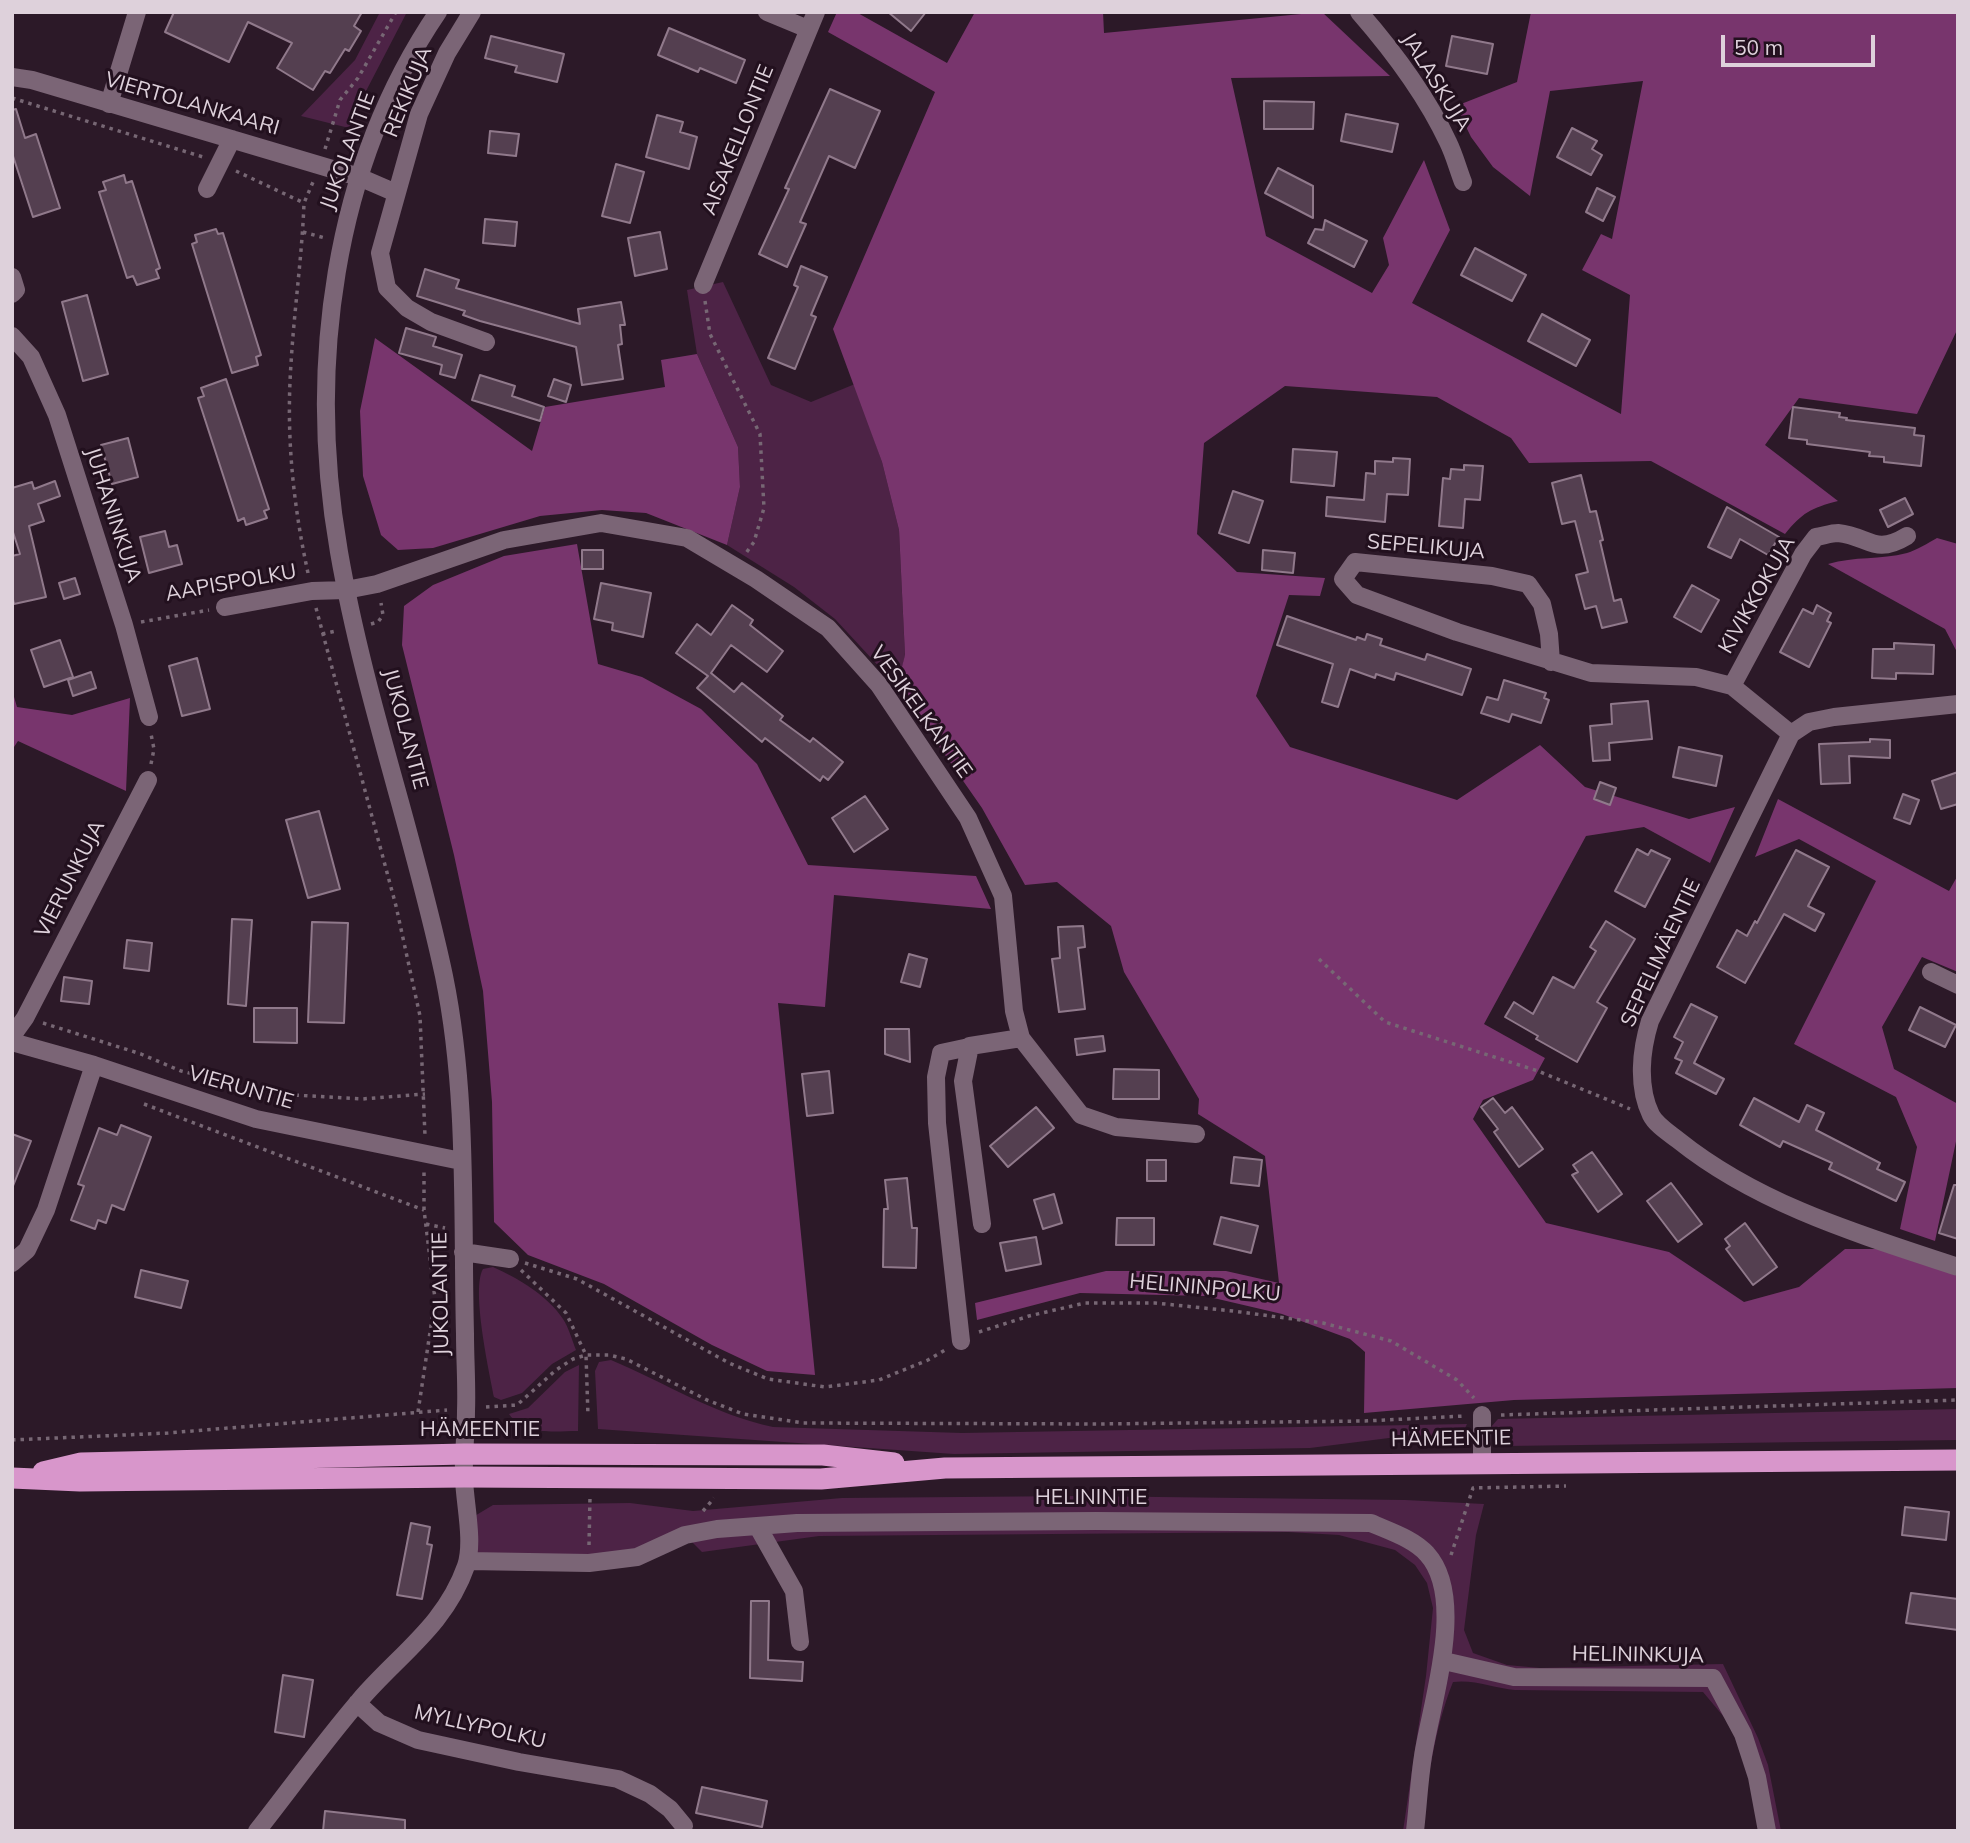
<!DOCTYPE html>
<meta charset="utf-8">
<style>
body{margin:0}
#map{position:relative;width:1970px;height:1843px;overflow:hidden;background:#2c1928;font-family:Mulish,sans-serif}
canvas{display:block}
.frame{position:absolute;inset:0;border:14px solid #ded1db;pointer-events:none}
.scale{position:absolute;left:1721px;top:35px;width:154px;height:32px;box-sizing:border-box;border:4px solid #ded1db;border-top:0;padding-left:9px;font-size:21px;line-height:24px;white-space:nowrap;color:#ded1db;-webkit-text-stroke:5px #22101e;paint-order:stroke}
</style>
<div id="map">
<canvas width="1970" height="1843"></canvas>
<div class="frame"></div>
<div class="scale">50 m</div>
</div>
<script>
const c = document.querySelector('canvas').getContext('2d');
c.lineJoin = 'round';
function paint(path, color) { c.fillStyle = color; c.fill(path, 'evenodd'); }
function stroke(path, color, width, dash) { c.strokeStyle = color; c.lineWidth = width; c.lineCap = dash ? 'butt' : 'round'; c.setLineDash(dash || []); c.stroke(path); }
function label(font, color, halo, rows, align = 'center') {
  c.font = font + ' Mulish,sans-serif'; c.lineWidth = 6; c.setLineDash([]); c.textBaseline = 'middle'; c.strokeStyle = halo; c.fillStyle = color; for (const [text, x, y, turn = 0] of rows) {
    c.save(); c.translate(x, y); c.rotate((+turn || 0) * Math.PI / 180); c.textAlign = isNaN(turn) ? turn : align; if (halo) c.strokeText(text, 0, 0); c.fillText(text, 0, 0); c.restore();
  }
}
const green = new Path2D(`
 M380,12h27l-42,81 -16,35 -48,-12 54,-56z
 M723,282l48,103 40,17 44,-18 27,78 17,68 6,126 -8,30 -62,-67 -41,-32 -67,-42 13,-58 -2,-40 -41,-93 -10,-64z
 M493,1267c25,11 55,29 70,52 6,9 9,21 13,31l-24,14 -30,29 -21,7 -7,-3c-5,-26 -23,-108 -11,-128z
 M611,1360c55,23 104,55 162,67l189,6 505,-9 -8,17 -5,2 -65,-5 -79,10 -356,6 -356,-25 -3,-58 4,-9z
 M579,1365l-1,66c-24,0 -54,5 -69,-17l19,-6 37,-36z
 M1958,1409v31l-452,6 -9,-5 -6,-14 7,-8z
 M1078,1496l327,4 79,4 -8,31 -12,95 9,23 34,12 33,3 183,-4 35,74 10,27 13,66h-20l-18,-76 -14,-32 -26,-31 -188,-2c-20,-2 -42,-11 -62,-8 -19,48 -25,98 -32,149h-18l23,-155 7,-68 -6,-25 -12,-18 -20,-15 -56,-15 -51,-3 -469,4 -117,16 -17,-17 -96,28 -121,-2v-41l25,-15 137,-2 63,8 149,-13z`);
const forest = new Path2D(`
 M837,12h19l91,51 28,-51h128l1,21 218,-21 68,64 -159,2 35,158 106,57 17,-28 -6,-27 41,-78 26,70 -38,73 209,111 9,-119 -48,-25 19,-36 11,5 31,-158 -93,10 -20,105 -37,-29 -22,-30 -15,-31 61,-24 14,-70h427v316l-41,86 -118,-16 -34,47 73,56c-27,7 -36,12 -53,33l-134,-73 -122,2 -18,-25 -74,-41 -152,-11 -81,57 -7,91 40,38 88,6 -5,18 -31,-1 -33,101 34,51 167,53 83,-55 45,42 104,32 46,-12 -25,56 -66,-36 -58,9 -102,188 61,34 -12,22 -50,20 -10,19 73,104 123,29 75,50 55,-15 46,-38h37l76,27v112l-444,12 -150,13 1,-61 -15,-13 -68,-25 -77,-18 -125,-3 -103,27 -2,-17 131,-32h120l53,12 -14,-127 -67,-42 1,-15 -75,-127 -13,-46 -54,-44 -32,3 -43,-77 -85,-122 8,-31 -6,-125 -17,-68 -49,-133 102,-237 -107,-60z
 M375,338l157,113 13,-44 120,-20 -4,-27 36,-6 41,93 2,40 -13,58 -81,-32 -44,-3 -62,6 -107,32 -35,2 -17,-15 -18,-59 -3,-65z
 M1937,538l21,6v110l-13,-25 -117,-65c27,-8 52,-4 79,-11 10,-3 21,-10 30,-15z
 M577,544l21,120 44,13 59,32 56,55 51,101 168,11 15,33 -157,-14 -9,112 -47,-4 37,372 -48,-4 -55,-26 -108,-61 -76,-29 -34,-33 -2,-120 -9,-111 -29,-136 -52,-210 2,-39 29,-21 71,-29z
 M12,690l5,17 55,8 58,-17 -4,93 -108,-50 -6,9z
 M1778,799l171,92 9,-16v97l-36,-15 -40,70 12,42 64,35v28l-23,109 -35,-12 17,-82 -21,-50 -102,-53 82,-163 -77,-42 -44,18z`);
const building = new Path2D(`
 M174,12h188l-8,14 7,5 -12,20 -4,-2 -15,24 -5,-2 -12,19 -36,-22 15,-25 -44,-21 -19,40 -64,-30z
 M888,12h38l-15,19z
 M669,28l76,32 -9,23 -36,-15 -2,4 -40,-17z
 M491,36l73,18 -7,28 -42,-10 2,-6 -32,-8z
 M1452,36l41,8 -6,30 -41,-8z
 M830,89l50,22 -25,57 -26,-12 -29,66 6,2 -19,43 -28,-13 30,-65 -4,-1z
 M1264,101l50,1 -1,27h-49z
 M16,109l9,29 11,-4 24,74 -27,9 -21,-64v-43z
 M1346,114l52,10 -6,28 -51,-11z
 M657,115l26,7 -3,10 17,5 -8,32 -43,-12z
 M1572,128l25,13 -5,8 10,6 -11,20 -34,-18z
 M490,131l29,3 -3,22 -28,-3z
 M616,164l28,8 -14,51 -28,-7z
 M1278,168l35,18v32l-48,-25z
 M124,175l2,8 6,-2 28,87 -4,2 3,8 -22,7 -4,-9 -6,2 -28,-86 7,-2 -3,-8z
 M1597,188l18,9 -12,24 -17,-9z
 M485,219l32,3 -2,24 -32,-3z
 M1325,220l42,21 -13,26 -46,-24 7,-14 8,1z
 M216,229l2,5 5,-1 38,122 -5,2 2,8 -26,8 -40,-129 5,-2 -2,-7z
 M660,232l7,37 -32,7 -7,-38z
 M1475,248l51,27 -14,26 -51,-26z
 M801,266l26,11 -16,38 5,2 -21,52 -27,-11 30,-71 -4,-2z
 M425,269l34,11 -3,8 124,36 -2,-15 43,-7 4,23h-5l2,19 -4,1 5,34 -41,6 -6,-38 -96,-26 -17,-6 2,-4 -48,-15z
 M87,295l21,79 -25,7 -21,-79z
 M1542,314l48,26 -14,26 -48,-25z
 M406,328l30,9 -3,9 29,9 -7,23 -15,-4 2,-9 -43,-12z
 M480,375l35,11 -3,10 32,11 -4,14 -68,-21z
 M226,379l43,130 -5,2 3,7 -21,7 -2,-7 -6,3 -40,-123 6,-2 -3,-8z
 M554,379l17,6 -5,17 -18,-6z
 M1793,407l47,6 -1,4 8,1 -1,2 69,8 -1,7 10,1 -3,30 -37,-4v-5l-15,-1 1,-4 -63,-8v-4l-18,-2z
 M128,438l10,39 -26,7 -11,-39z
 M1293,449l44,3 -3,34 -43,-4z
 M1393,458l17,1 -2,36 -21,-1 -2,28 -59,-6 1,-19 37,3 2,-27 9,1v-13l18,1z
 M1464,465l19,1 -3,34 -15,-1 -2,29 -24,-2 4,-48 7,1 1,-10 13,1z
 M1581,475l9,37 6,-1 7,29 -3,1 14,60 7,-2 6,23 -25,6 -6,-22 -11,3 -9,-34 12,-3 -13,-51 -13,3 -10,-41z
 M55,481l5,15 -22,8 6,17 -15,5 17,71 -32,7 -2,-9v-39l8,-2 -8,-25v-41l20,-6 2,7z
 M1233,491l30,10 -14,42 -30,-10z
 M1905,498l8,16 -25,13 -8,-17z
 M1727,507l52,30 -11,18 -28,-16 -9,19 -23,-11z
 M165,531l4,16 8,-2 5,19 -33,9 -9,-36z
 M582,550h21v19h-21z
 M1263,550l32,3 -2,20 -31,-3z
 M75,578l5,16 -16,5 -5,-16z
 M601,583l50,10 -8,44 -31,-7 1,-7 -19,-4z
 M1692,585l27,15 -18,32 -27,-15z
 M732,605l21,15 -3,5 33,26 -16,21 -36,-27 -20,28 23,19 8,-9 41,33 -3,4 30,22 3,-4 30,24 -15,18 -5,-4 -3,5 -55,-43 -3,4 -65,-54 11,-12 -32,-23 21,-29 14,11z
 M1817,605l14,8 -4,8 4,2 -22,44 -29,-15 23,-43 10,5z
 M1287,616l69,24 1,-3 8,3 2,-6 15,5 -2,6 45,15 2,-6 44,15 -9,26 -66,-22 -2,7 -18,-6 -1,4 -25,-9 -12,38 -16,-5 11,-38 -56,-19z
 M60,640l13,37 -29,10 -13,-37z
 M1894,643l40,2 -1,29 -37,-1v6l-24,-1 1,-29h21z
 M197,658l13,51 -28,7 -13,-50z
 M91,672l5,16 -23,8 -5,-16z
 M1504,680l42,13 -2,5 5,2 -8,23 -29,-9 -3,8 -28,-9 6,-16 11,3z
 M1648,701l4,38 -43,4 1,17 -17,1 -3,-35 22,-2 -1,-20z
 M1870,739l20,1v18l-41,-2 1,27 -29,1 -2,-40 51,-2z
 M1679,747l43,9 -6,30 -43,-9z
 M1958,772v32l-17,5 -9,-28z
 M1600,782l16,6 -6,17 -16,-6z
 M1903,794l16,6 -9,24 -16,-6z
 M865,796l23,33 -34,23 -22,-34z
 M319,811l21,78 -32,9 -22,-78z
 M1637,849l11,6 3,-5 19,9 -25,48 -30,-16z
 M1796,850l33,17 -21,39 16,8 -9,17 -31,-17 -39,69 -28,-16 20,-37 10,6 8,-15 2,2z
 M232,919l20,1 -6,86 -18,-2z
 M1606,921l29,18 -38,63 10,6 -30,54 -41,-23 2,-3 -33,-19 9,-15 19,12 20,-37 21,11 22,-37 -6,-4z
 M312,922l36,1 -4,100 -36,-1z
 M1083,926l2,21 -7,1 7,61 -26,3 -7,-53 8,-1 -2,-31z
 M127,940l25,3 -3,28 -25,-3z
 M909,954l18,5 -7,28 -19,-5z
 M64,977l28,4 -3,23 -28,-3z
 M1691,1004l26,13 -23,46 30,16 -8,15 -40,-21 6,-12 -7,-3 8,-16 -9,-5z
 M1920,1007l36,18 -11,22 -36,-17z
 M254,1008h43v35l-43,-1z
 M885,1029h24l1,33 -25,-8z
 M1103,1036l2,15 -28,4 -2,-16z
 M1114,1069l45,1v29h-46z
 M829,1071l4,42 -26,3 -5,-42z
 M1493,1098l12,15 7,-6 31,42 -24,18 -25,-35 4,-3 -17,-22z
 M1754,1098l45,24 8,-17 17,8 -8,17 64,33 -3,6 28,13 -9,19 -67,-32 3,-6 -49,-22 -3,6 -40,-22z
 M1036,1107l18,21 -46,39 -18,-21z
 M121,1125l30,12 -27,73 -12,-5 -6,18 -8,-3 -3,9 -24,-9 13,-34 -6,-2 21,-56 18,7z
 M12,1134l19,7 -18,45h-1z
 M1592,1152l30,42 -24,18 -26,-37 6,-3 -5,-7z
 M1234,1157l28,3 -3,26 -28,-3z
 M1147,1160h19v21h-19z
 M907,1178l5,50h5l-1,40 -33,-1 1,-58h4l-3,-29z
 M1671,1183l31,41 -24,18 -31,-41z
 M1954,1185h4v54l-19,-6z
 M1054,1194l8,29 -19,6 -9,-29z
 M1221,1217l37,9 -7,27 -37,-9z
 M1117,1218h37v27h-38z
 M1745,1223l32,44 -24,18 -27,-36 4,-3 -5,-7z
 M1036,1237l5,27 -35,7 -6,-28z
 M141,1270l47,11 -7,27 -46,-11z
 M1905,1507l44,5 -3,28 -44,-5z
 M411,1523l19,4 -3,17 5,1 -10,54 -25,-4z
 M1911,1593l47,6v31l-52,-7z
 M751,1601h18l-1,59 35,2 -1,19 -52,-3z
 M283,1675l30,5 -9,57 -29,-5z
 M702,1787l65,14 -5,26 -66,-14z
 M325,1811l80,9v11h-82z`);
const path = new Path2D(`
 M12,98l191,59
 M325,149l15,-49 18,-22 38,-66
 M236,171l68,32
 M303,232l22,6
 M705,301l5,33 50,100 4,74 -10,34 -8,11
 M308,573c-15,-69 -22,-138 -17,-209 3,-53 11,-107 13,-161l9,-21
 M316,608l80,298 24,110 5,120
 M141,622l68,-12
 M371,624l7,-2 5,-7 -2,-12
 M322,634l14,-3
 M151,764l3,-15 -3,-15
 M1319,959l66,63 153,49 92,38
 M43,1023l98,31 40,17 95,23 86,5 63,-5
 M144,1104l280,106
 M426,1224l19,4
 M525,1263l52,16 152,84 39,16 57,8 54,-7 49,-20 17,-10
 M521,1270l45,43 20,42 2,61
 M979,1332l50,-16 56,-13h70l78,8 90,12 68,18 66,39 17,18
 M486,1407l31,-2 39,-35 17,-11 13,-4h23l17,4 81,41 36,14 60,9 294,1 268,-3 100,-5
 M418,1412l17,-113 -11,-89v-38
 M1501,1415l457,-15
 M12,1440l156,-7 279,-23
 M703,1511l11,-13
 M589,1545l1,-48
 M1451,1555l22,-67 93,-2`);
const minor = new Path2D(`
 M472,12l-25,41 -28,61 -39,139 7,35 20,20 24,14 55,20
 M767,12l41,17
 M1359,12c34,39 67,83 89,130 6,12 10,27 15,40
 M12,77l20,3 327,97 37,16
 M109,104l28,-92
 M207,189l25,-50
 M12,277l4,13 -4,4
 M703,285l113,-273
 M12,336l19,21 26,58 67,210 25,92
 M225,607l87,-16 34,-1 31,-6 127,-44 97,-17 86,15 69,41 72,49 51,57 89,133 35,78 11,115 7,27 60,77 35,12 80,7
 M1551,662l-2,-28 -7,-30 -14,-20 -36,-8 -137,-14 -12,17 14,16 100,37 134,41 105,4 36,9 59,48
 M1732,686l71,-132 13,-17c7,-1 15,-4 22,-4 31,3 36,23 69,3
 M1958,704l-124,13 -25,5 -18,12 -141,287c-9,29 -13,65 1,94 5,10 18,18 27,25 81,65 183,95 280,127
 M1931,972l27,13
 M12,1036l13,-18 123,-238
 M12,1042l82,23 162,54 205,42
 M982,1224l-19,-143 7,-35 51,-8
 M463,1252l47,7
 M12,1263l15,-13 19,-40 48,-145
 M961,1341l-24,-218 -1,-46 5,-24 28,-6
 M1482,1415v48
 M758,1527l36,64 6,51
 M468,1561l121,2 48,-6 48,-22 32,-6 80,-6 299,-2 275,2c18,8 43,16 56,31 40,44 4,150 -4,202 -4,25 -5,50 -8,75
 M1444,1661l70,16 199,1 30,56 14,43 10,54
 M357,1703l22,20 39,17 101,22 99,17 32,15 20,15 14,17
 M257,1831c34,-43 66,-88 102,-130 39,-46 86,-75 107,-135 8,-24 -1,-61 -2,-87 -1,-22 2,-45 2,-68 1,-25 -1,-51 -1,-77 -3,-119 3,-241 -21,-358 -30,-142 -80,-280 -105,-424 -32,-182 -7,-384 99,-540`);
const highway = new Path2D(`
 M43,1472l38,-9 383,-9 359,1 71,8
 M12,1478l68,3 384,-4 357,2 124,-11 1013,-8`);
const streetNames = [
 ["JALASKUJA",1436,82,58],
 ["REKIKUJA",408,92,-68],
 ["VIERTOLANKAARI",192,104,16],
 ["AISAKELLONTIE",738,140,-68],
 ["JUKOLANTIE",348,151,-70],
 ["JUHANINKUJA",113,515,72],
 ["SEPELIKUJA",1426,547,5],
 ["AAPISPOLKU",231,583,-10],
 ["KIVIKKOKUJA",1757,595,-60],
 ["VESIKELKANTIE",921,712,54],
 ["JUKOLANTIE",405,729,75],
 ["VIERUNKUJA",70,879,-63],
 ["SEPELIMÄENTIE",1661,953,-65],
 ["VIERUNTIE",241,1088,16],
 ["HELININPOLKU",1205,1288,5],
 ["JUKOLANTIE",441,1294,-91],
 ["HÄMEENTIE",480,1430],
 ["HÄMEENTIE",1451,1439,-1],
 ["HELININTIE",1091,1498],
 ["HELININKUJA",1638,1655,1],
 ["MYLLYPOLKU",480,1727,13]
];
paint(green, '#4d2346');
paint(forest, '#78356d');
paint(building, '#543f50');
stroke(building, '#90798b', 2);
stroke(path, '#776774', 3.5, [3.5, 5]);
stroke(minor, '#7b6576', 18);
stroke(highway, '#d896cb', 21);
label('21px', '#ded1db', '#22101e', streetNames);
</script>
